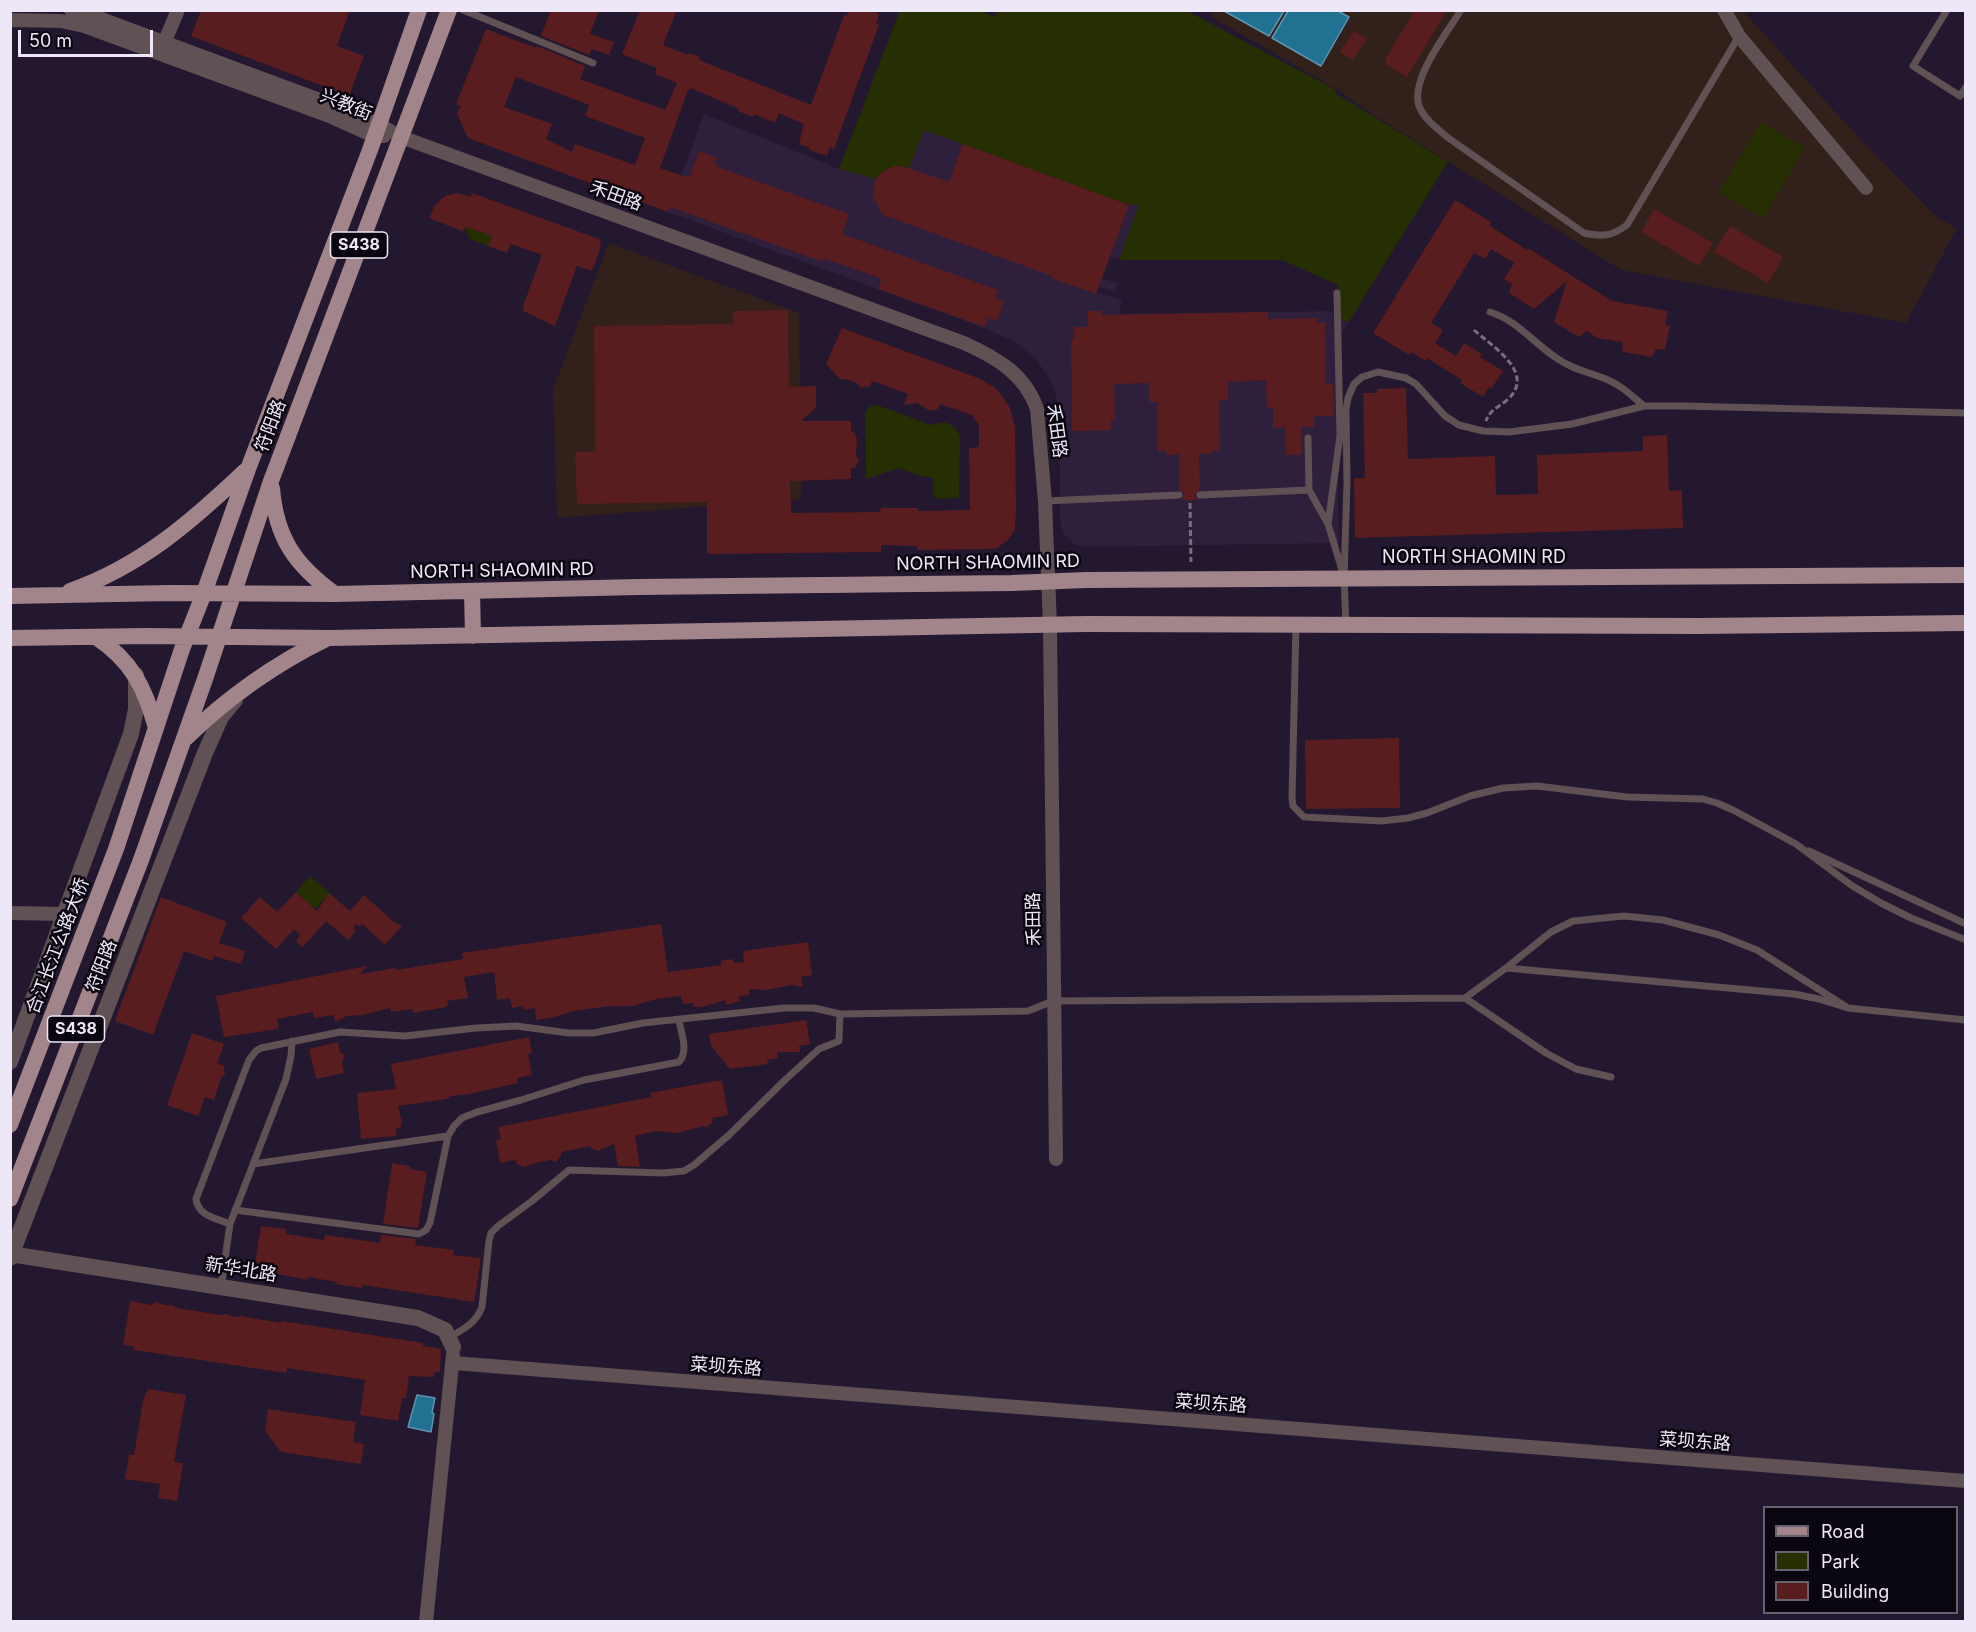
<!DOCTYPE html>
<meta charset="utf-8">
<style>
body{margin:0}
#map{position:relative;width:1976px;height:1632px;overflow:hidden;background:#23182f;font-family:Inter,sans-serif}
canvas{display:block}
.frame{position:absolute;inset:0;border:12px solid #eee7f7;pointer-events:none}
.legend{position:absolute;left:1763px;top:1506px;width:195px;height:108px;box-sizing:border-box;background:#0a060f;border:2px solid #65606c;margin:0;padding:8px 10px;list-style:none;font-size:18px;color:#eee7f7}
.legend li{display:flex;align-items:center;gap:12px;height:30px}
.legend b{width:30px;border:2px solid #65606c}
.scale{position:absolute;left:18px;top:30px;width:135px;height:27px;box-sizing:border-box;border:3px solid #eee7f7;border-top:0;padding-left:8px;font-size:18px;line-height:21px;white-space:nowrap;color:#eee7f7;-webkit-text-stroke:4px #0a060f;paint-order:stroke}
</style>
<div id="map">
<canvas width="1976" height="1632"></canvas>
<div class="frame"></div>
<ul class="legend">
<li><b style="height:8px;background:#a2848b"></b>Road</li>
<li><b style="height:16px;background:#252f02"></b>Park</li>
<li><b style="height:16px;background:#591c1f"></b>Building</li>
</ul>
<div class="scale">50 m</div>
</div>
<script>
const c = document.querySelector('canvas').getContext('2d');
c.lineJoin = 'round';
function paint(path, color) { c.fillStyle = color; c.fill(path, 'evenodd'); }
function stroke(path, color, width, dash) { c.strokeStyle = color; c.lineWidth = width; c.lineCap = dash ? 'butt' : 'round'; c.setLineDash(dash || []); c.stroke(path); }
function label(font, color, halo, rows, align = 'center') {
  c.font = font + ' Inter,"Noto Sans SC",sans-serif'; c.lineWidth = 5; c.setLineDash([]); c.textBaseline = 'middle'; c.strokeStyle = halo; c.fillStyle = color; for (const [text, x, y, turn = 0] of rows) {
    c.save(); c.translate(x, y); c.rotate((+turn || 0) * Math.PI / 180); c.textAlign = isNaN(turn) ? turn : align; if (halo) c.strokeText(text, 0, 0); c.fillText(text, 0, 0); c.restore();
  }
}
const built = new Path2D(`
 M704,114l135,55 37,10 10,-10 8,-3 15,2 14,-38 206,75 11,-1 -21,56 -9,-3 -8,21 16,6 -3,8 -16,-5 -2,5 25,9 -3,13 211,-3 18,12 -12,18 3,202 -254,4 -12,-4 -8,-8 -5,-11 -1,-118 -8,-25 -15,-22 -10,-9 -11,-8 -26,-12 -321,-118z`);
const industrial = new Path2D(`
 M1213,10l530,1 118,129 77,78 19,10 -51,95 -285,-53 -255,-160 -28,-20 -128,-74z
 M609,243l190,70 2,186 -244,19 -4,-129z`);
const green = new Path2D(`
 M900,10l81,1 14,6 3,-7 189,1 149,79 -1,3 113,69 -100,161 -9,-6 -1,-32 -56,-25h-163l20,-56 -10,1 -205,-75 -15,38c-13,-4 -24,-1 -33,11l-37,-10z
 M1761,122l44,26 -42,70 -44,-26z
 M466,227l26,9 -4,10 -18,-7 -5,-11z
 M877,405l54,20 13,-3 10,4 6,10 -1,61 -2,1 -21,1 -2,-4 -1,-17 -13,-2 -21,-8 -33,11 -1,-66 5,-7z
 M310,876l20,17 -15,16 -19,-17z`);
const water = new Path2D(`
 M1224,11h60l-15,25z
 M1288,11h50l11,6 -28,49 -49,-28z
 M417,1395l18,3 -3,14 2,2 -3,18 -23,-5z`);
const building = new Path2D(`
 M201,10h149l-13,36 27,10 -15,40 -158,-60z
 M551,10h48l-9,24 24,8 -5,13 -17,-6 -3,6 -48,-19z
 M640,10h37l-14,35 25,10 1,-2 11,4 -1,3 112,45 33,-90 3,1 1,-6h21l10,4 -3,9 3,2 -19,52 -26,72 -4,-2 -3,9 -18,-6 1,-2 -11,-4 5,-20 -25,-11 -4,10 -21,-9 -1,3 -15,-6 1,-2 -48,-21 -1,3 -2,-1 -28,78 29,10 10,-27 18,7 -2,6 5,4 129,46 -7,20 156,56 -3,8 9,3 -7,20 -9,-3 -3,9 -107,-38 4,-10 -58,-21 -1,4 -153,-55 -2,5 -200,-74 -11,-24 4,-8 -5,-2 30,-75 50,19 1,-2 48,20 -5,13 85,31 12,-27 -22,-9 2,-6 -35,-14zM516,77l73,28 -4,11 60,22 -10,27 -60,-21 -3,8 -26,-13 6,-15 -48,-17z
 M1415,10h32l-40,67 -21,-13v-6z
 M1354,31l13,8 -14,21 -13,-8z
 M963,144l166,61 -33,89 -45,-16 1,-2 -166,-60 -6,-5 -7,-15 2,-16 5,-6 14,-8h7l48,16z
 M457,193l14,4 1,-4 127,46 2,7 -9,25 -15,-5 -22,60 -32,-15v-5l19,-51 -31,-11 -4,9 -19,-7 4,-10 -26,-9 -4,4 -33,-13 6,-13 10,-9z
 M1455,200l36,22 -1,4 14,9 23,15 1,-2 84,53 56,10 -3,14 5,1 -5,24 -9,-1 -4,8 -29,-5 -1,-10 -25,-4 -10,-7 -8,6 -25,-15 13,-41 -33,28 -25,-16 3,-9 -8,-5 10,-16 -23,-14 -6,10 -11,-6 -43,70 12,7 -8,13 21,13 8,-13 18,11 -2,3 23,14 -12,18 -2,-2 -6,10 -23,-14 2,-3 -35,-22 -1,3 -15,-9 -2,3 -36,-22z
 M1654,209l59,34 -14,23 -58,-34z
 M1730,226l53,31 -15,26 -54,-31z
 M788,310l1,77 27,-1v22l-15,13h50v11h3l3,7 -1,17 3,4 -4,8h-4v11l-61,2 1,32 89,-1 1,-4h37v3l52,-1 -1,-62 10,-1v-22l-7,-10 -32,-11 -2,5 -8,2 -13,-8 -13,2 4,-11 -36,-13 -2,5 -9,2 -3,-4 -12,-5 -5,1 -15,-16 16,-36 136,50 19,11 13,19 5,20 1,81 -1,20 -7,11 -11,8 -10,1 -70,1v-4l-36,-1v7l-174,2v-52l-130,2 -2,-52 20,-1 -1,-125 139,-2v-13z
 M1088,311h14v4l166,-3v7l49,-1v5l8,-1 1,62 7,-1 1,33h-20v11h-12v28h-16l-1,-28 -12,1v-20h-6l-1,-28 -38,2v18l-9,1 1,49 -8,1v3h-13l1,35 -6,6 3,5h-16l4,-6 -6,-5v-35l-12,1 -1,-4h-8v-49h-9v-19l-35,1 1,35h-4v11l-39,1 -1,-92h3v-12h14z
 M1406,388l2,71 87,-3 1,39 42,-1 -1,-39 106,-4v-15l24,-1 2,56 13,-1 1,38 -328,10 -1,-60h11l-2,-85h14v-4z
 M1399,738l1,70 -94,1 -1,-69z
 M296,892l21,19 12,-18 21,18 14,-16 30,27 8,4 -17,19 -23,-21 -2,3 -6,-4 1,9 -7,8 -22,-19 -23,26 -7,-5 4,-7 -6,-6 -18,20 -35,-31 19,-21 17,15z
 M161,897l66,25 -8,21 26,8 -4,13 -27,-8 -2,5 -28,-10 -31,84 -38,-14z
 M661,924l7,48 53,-7v-4l12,-2 1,4 10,-1 -1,-11 65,-9 4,33 -11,2 2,10 -12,-2 -25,5 -17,-1v6l-10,1 1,5 -14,4v-5l-25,7h-7l-1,-4 -10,1 -2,-8 -25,3 -23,7h-23l-37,5 -18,6 -19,3 -1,-12 -11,2 -1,-4 -11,2 -2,-10 -13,2 -3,-28 -30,5 4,21 -21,3 1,5 -7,2 -28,5 -1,-4 -21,3 -1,-4 -27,7 -16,1 -12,6 -1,-7 -20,3 -1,-6 -36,7 2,9 -7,2 -48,7 -8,-41 151,-30 -7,8 36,-6v2l67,-11 -1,-6z
 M806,1020l4,24 -11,2 1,6h-23l1,6 -11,2 1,4 -38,5 -19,-23 -2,-12z
 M192,1033l32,11 -7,19 7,3 1,8 -4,4 -7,22 -9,-3 -7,19 -31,-11z
 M529,1037l3,16 -4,1 4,21 -15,3 1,5 -49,11 -18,2 -4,3 -49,7 4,17 -2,5 -4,1v7l-35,3 -4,-46 39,-4 -5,-25z
 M338,1042l2,10 5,3 -3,7 2,11 -28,6 -7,-30z
 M715,1081h7l6,34 -16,3 1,3 -6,7 -4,-2 -26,7 -22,-2 -20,5 5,31 -22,-1 -4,-22 -16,7 -7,-3v-2l-30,6v3l-5,7 -5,-2 -16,3 -10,4 -8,-3 -1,-4 -16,3 -4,-23 5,-1 -3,-12 153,-30 -1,-4z
 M392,1163l18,3v3l17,3 -9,56 -35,-4z
 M261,1226l25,3v5l38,6 1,-5 55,8 1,-8 35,4 -1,6 39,5 -1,5 28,3 -7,44 -111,-17 -1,3 -26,-4 1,-2 -29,-5 -1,3 -53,-11z
 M130,1301l22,4 4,-3 8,3h8l5,3 44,7 6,-1 8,3 6,-1 40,7 1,-2 141,22v3l18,3 -1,23h-6v5l-25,-1 -3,22h-4l-4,23 -38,-6 5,-35 -78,-12 -1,5 -152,-23v-4l-11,-1z
 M148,1389l38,6 -12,67 9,1 -6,38 -19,-3 2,-14 -35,-5 4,-24h5l9,-55z
 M268,1409l88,13 -3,20 11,2 -3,20 -80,-12 -16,-21z`);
const path = new Path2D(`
 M1474,330c19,17 64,44 32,71 -9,7 -16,9 -20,20
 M1190,503l1,59`);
const service = new Path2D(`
 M463,10l130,53
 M1461,10c-14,23 -51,69 -42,96 5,13 18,22 28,31l137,96c19,4 28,3 43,-8l112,-189
 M1947,10l-34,56 47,30 6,-9
 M1490,312c26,8 43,30 65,45 16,12 33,15 51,22 15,6 26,17 38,27
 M1308,438l1,52
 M1200,495l109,-5 19,34 14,46
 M1045,501l134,-6
 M1328,524l12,-88 -3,-143
 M1346,624l-2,-46 3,-95 -1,-73 2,-12 6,-14 8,-7 16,-5 28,6 10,6 29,32 14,9 24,6 26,1 63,-8 72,-18h40l282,7
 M1296,625l-4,173 1,8 11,11 78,4 26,-3 19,-5 43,-17 33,-8 34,-2 90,11 76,2 14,4 16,7 63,34 55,41 30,18 30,15 55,22
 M1809,851l157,73
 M1506,968l45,-36 22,-11 51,-5 39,4 56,15 38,15 91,58 118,12
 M1465,998l81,55 30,16 35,8
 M253,1164l195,-28
 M235,1210l184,24 7,-4 4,-7 18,-87 6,-10 8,-8 15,-6 44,-12 63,-20 95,-18c10,-11 2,-29 0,-42
 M230,1224c-14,-6 -32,-8 -34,-25l53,-139 7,-9 5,-3 79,-16 65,4 71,-8 40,-2 53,7h24l50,-10 141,-15h30l26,6 188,-3 25,-10 412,-3 41,-30 288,26 25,5 29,9
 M221,1287l9,-63 56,-145 5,-23 1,-15
 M450,1337c14,-8 26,-14 32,-30l7,-66 2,-8 7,-7 34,-25 37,-31 94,3 21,-2 10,-6 35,-30 57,-56 33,-30 20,-8 1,-27`);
const minor = new Path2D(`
 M71,10l17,4 248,92 42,18 23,13 563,206c33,15 61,31 73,66l8,92 5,125 6,533
 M1724,10l15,26 127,152
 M10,20l51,1 23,5 248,91 42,19h10
 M164,43l14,-33
 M10,913l55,1
 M453,1363l1513,118
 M426,1622l27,-267`);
const tertiary = new Path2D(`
 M10,1062l121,-328 5,-25v-34
 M10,1254l408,64 27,12 8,17
 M10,1258l195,-505 16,-36 14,-17`);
const primary = new Path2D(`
 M272,488c4,50 23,77 63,106
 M70,591c71,-25 121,-69 175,-120
 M472,591l1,45
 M10,596l160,-3 165,1 303,-7 374,-4 74,-3 880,-5
 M96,637c36,24 49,51 60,91
 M10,638l136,-2 183,2 758,-14 613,2 266,-3
 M186,738c40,-39 89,-74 140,-99
 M10,1125l106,-276 66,-200 22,-56 44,-124 122,-319 49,-140
 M10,1199l131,-339 64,-181 66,-198 178,-471`);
const shields = [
 [359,245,57],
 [76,1029,57]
];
const shieldNames = [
 ["S438",359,245],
 ["S438",76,1029]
];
const streetNames = [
 ["兴教街",346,105,22],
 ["禾田路",616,196,20],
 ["符阳路",271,426,-69],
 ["禾田路",1056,431,82],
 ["NORTH SHAOMIN RD",1474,558],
 ["NORTH SHAOMIN RD",988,563,-1],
 ["NORTH SHAOMIN RD",502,571,-1],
 ["禾田路",1034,919,-91],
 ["合江长江公路大桥",58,946,-69],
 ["符阳路",102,966,-69],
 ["新华北路",241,1270,9],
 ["菜坝东路",726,1367,4],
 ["菜坝东路",1211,1404,4],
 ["菜坝东路",1695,1442,4]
];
paint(built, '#2e1f3c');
paint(industrial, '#32201b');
paint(green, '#252f02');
paint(water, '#217192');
stroke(water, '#5e94b0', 1.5);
paint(building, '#591c1f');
stroke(path, '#776e82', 3, [6, 3]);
stroke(service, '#605155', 7);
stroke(minor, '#605155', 14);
stroke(tertiary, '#605155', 16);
stroke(primary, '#a2848b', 16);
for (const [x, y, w] of shields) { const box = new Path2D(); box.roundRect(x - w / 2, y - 13, w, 26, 4.5); c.fillStyle = '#0a060f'; c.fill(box); stroke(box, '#eee7f7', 1.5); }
label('bold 16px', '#eee7f7', null, shieldNames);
label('18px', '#eee7f7', '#0a060f', streetNames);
</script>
